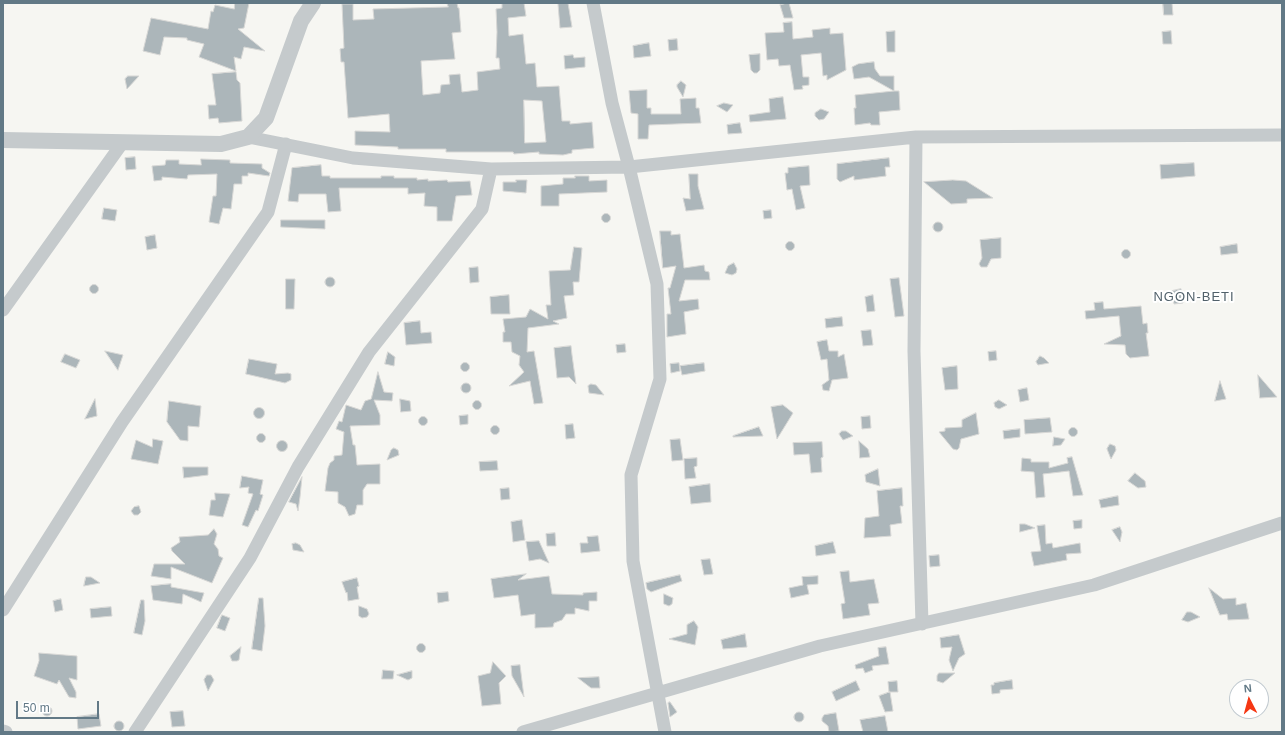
<!DOCTYPE html>
<style>
body{margin:0}
#map{position:relative;width:1285px;height:735px;overflow:hidden;background:#f6f6f2;font-family:Helvetica,sans-serif}
canvas{display:block}
.frame{position:absolute;inset:0;border:4px solid #627986;pointer-events:none}
.north{position:absolute;left:1229px;top:679px;width:40px;height:40px;box-sizing:border-box;background:#fff;border:1px solid #c0c9cf;border-radius:50%;rotate:354deg;font-size:11px;font-weight:700;line-height:16px;text-align:center;color:#627986}
.north::after{content:'';display:block;margin:auto;width:14px;height:18px;background:#f53713;clip-path:polygon(50% 0,100% 100%,50% 72%,0 100%)}
.scale{position:absolute;left:16px;top:701px;width:83px;height:18px;box-sizing:border-box;border:2px solid #627986;border-top:0;padding-left:5px;font-size:12px;line-height:14px;white-space:nowrap;color:#627986;-webkit-text-stroke:3px #fff;paint-order:stroke}
</style>
<div id="map">
<canvas width="1285" height="735"></canvas>
<div class="frame"></div>
<div class="north">N</div>
<div class="scale">50 m</div>
</div>
<script>
const c = document.querySelector('canvas').getContext('2d');
c.lineJoin = 'round';
function paint(path, color) { c.fillStyle = color; c.fill(path, 'evenodd'); }
function stroke(path, color, width, dash) { c.strokeStyle = color; c.lineWidth = width; c.lineCap = dash ? 'butt' : 'round'; c.setLineDash(dash || []); c.stroke(path); }
function label(font, color, halo, rows, align = 'center') {
  c.font = font + ' Helvetica,sans-serif'; c.lineWidth = 4; c.setLineDash([]); c.textBaseline = 'middle'; c.strokeStyle = halo; c.fillStyle = color; for (const [text, x, y, turn = 0] of rows) {
    c.save(); c.translate(x, y); c.rotate((+turn || 0) * Math.PI / 180); c.textAlign = isNaN(turn) ? turn : align; if (halo) c.strokeText(text, 0, 0); c.fillText(text, 0, 0); c.restore();
  }
}
const building = new Path2D(`
 M235,3h14l-5,25 -6,1 27,22 -21,-4 -3,12 -7,-2 2,14 -37,-14 5,-13 -17,-4v-2l-23,-1 -4,18 -17,-4 8,-33 57,11 3,-18 2,1 2,-7 19,4z
 M447,3h10l1,5h1l2,24 -9,1 3,26 -34,2 2,34 17,-2 1,-8 9,-1 -1,-9 11,-1 2,18 16,-2 -1,-18 23,-3 -1,-11h-3l1,-26 -1,-23 6,-1v-5h22l2,13 -18,2 1,18 14,-2 3,30 9,-1 2,24 22,-1 3,35h8v3l22,-2 2,26 -22,2v3l-9,2 -24,-1v-2l-25,2 -1,-2h-67v-3h-48v-2l-43,-2v-14l35,1 -1,-18 -41,4 -4,-56h-3l-1,-13 4,-1 -2,-44h11v16l21,-1 -1,-10 75,-2zM524,100l18,1 4,41 -21,1z
 M568,3l4,24 -12,1 -2,-24z
 M789,3l4,15h-9l-4,-13z
 M1163,3h9l1,12h-9z
 M792,22l1,17 20,-2 -1,-7 18,-2v6l13,-1 3,37 -19,10v-5l-4,1 -2,-23 -20,2 2,22h6v8l-7,1 1,3 -9,1 -4,-25 -11,1 -1,-7 -11,1 -2,-27 19,-1 -1,-9z
 M895,31v21h-8l-1,-20z
 M1171,31l1,13h-9l-1,-12z
 M677,39l1,11 -9,1 -1,-11z
 M649,43l2,13 -17,2 -1,-12z
 M760,54v16l-3,3h-3l-3,-3 -2,-15z
 M573,55l1,3 11,-1v10l-20,2 -1,-13z
 M874,62l1,7 5,7h14v15h5l1,19 -21,2 1,13h-9l-1,-2 -15,2 -1,-17h2l-1,-13 39,-4 -25,-14 -15,2 -2,-12 6,-3z
 M236,72l1,8 3,3 2,38 -23,2 -1,-5 -9,1 -1,-14h8l-4,-31z
 M128,76h11l-12,13 -2,-10z
 M681,81l5,4 -3,12 -6,-10v-2z
 M647,90v18h4v6h30l-1,-15 16,-1v10h3l2,15 -52,2 -1,14h-10v-25l-7,-1 -2,-22z
 M783,97l3,22 -36,3 -1,-7 21,-3 -1,-13z
 M724,103l9,2 -6,7 -10,-6z
 M821,109l8,3 -5,7 -5,1 -4,-4v-3z
 M740,123l2,10 -14,1 -1,-9z
 M135,157l1,12 -10,1 -1,-12z
 M889,158l1,9h-5l1,9 -32,4v-4l-14,6 -3,-3v-15z
 M201,159l29,1v3l32,1v4l8,5 -1,3 -21,-3v3h-6v8h-8l-3,25 -8,-1 -4,16 -10,-2 4,-26h3l1,-22 -29,1 -1,4 -25,-2v3l-8,1 -2,-15 13,-1 1,-5h13v4l22,1z
 M1194,163l1,13 -34,3 -1,-14z
 M321,165l1,11h8v2h51v-2h13v2h23v2l11,-1v2l19,-1 1,2 22,-1 2,14 -16,1 -4,25h-15v-14l-13,-1 1,-13 -17,1v-6h-69l2,23 -13,1 -2,-18h-27l-1,8 -10,-1 4,-33z
 M809,166l1,19 -10,1 5,22 -9,2 -4,-21 -5,1 -2,-17h3v-5z
 M689,174h9v12l6,23 -18,2 -3,-13 7,1z
 M575,176h14v5l18,-1v12l-48,2v12h-18v-20l22,-2v-6h12z
 M516,180h11l-1,13 -23,-2v-9h13z
 M953,180l13,1 27,17 -26,1v4l-16,1 -27,-22z
 M104,208l13,2 -2,11 -13,-2z
 M771,210l1,8 -8,1 -1,-8z
 M601.5 218a4.5 4.5 0 1 1 9 0a4.5 4.5 0 1 1-9 0Z
 M281,220h44v9l-44,-2z
 M933 227a5 5 0 1 1 10 0a5 5 0 1 1-10 0Z
 M660,231h11v4l9,-1 4,34 20,-3 1,6 4,1 1,8h-25l-6,21 19,-2 1,10 -15,3 2,22 -19,3v-23h4l-3,-26h2l6,-22 -13,2z
 M155,235l2,13 -10,2 -2,-13z
 M1001,238v20l-10,1 -4,8h-6l-2,-3 3,-6 -2,-18z
 M785.5 246a4.5 4.5 0 1 1 9 0a4.5 4.5 0 1 1-9 0Z
 M1237,244l1,9 -17,2 -1,-8z
 M574,247l8,1 -3,34h-6l1,13 -10,1 3,22 -14,3 6,3 -31,4 -1,24 7,-1 9,52 -9,1 -4,-23 -21,5 15,-14 -5,-7 1,-9 -8,-4 -1,-10h-8v-10h2l-2,-13 23,-2 4,-8 18,10 -2,-14h5l-2,-34 21,-1z
 M1121.5 254a4.5 4.5 0 1 1 9 0a4.5 4.5 0 1 1-9 0Z
 M734,263l3,6 -1,4 -4,2 -7,-2 3,-7z
 M478,267l1,15 -9,1 -1,-15z
 M325 282a5 5 0 1 1 10 0a5 5 0 1 1-10 0Z
 M899,278l5,38 -9,1 -5,-38z
 M286,279h9l-1,30h-8z
 M89.5 289a4.5 4.5 0 1 1 9 0a4.5 4.5 0 1 1-9 0Z
 M1181,289l2,14 -9,1 -2,-13z
 M509,295l1,19h-19l-1,-17z
 M873,295l2,16 -8,1 -2,-15z
 M1103,302l1,7 37,-3 2,18 4,-1 1,10h-2l3,23 -19,2 -4,-4 -1,-9 -21,-1 17,-8 -2,-20 -33,3 -1,-8 10,-1 -1,-7z
 M842,317l1,9 -17,2 -1,-9z
 M420,321l1,12 10,-1 1,11 -26,2 -2,-22z
 M871,330l2,15 -10,1 -2,-15z
 M827,340l2,11h9v6l6,-3 4,24 -16,2 -3,11 -6,-1 -1,-5 7,-5 -2,-21 -6,1 -4,-18z
 M625,344l1,8 -9,1 -1,-8z
 M571,346l1,9 4,29 -7,-7 -12,1 -3,-30z
 M105,351l18,4 -5,15z
 M996,351l1,9 -8,1 -1,-9z
 M388,352l7,5 -1,9 -9,-2z
 M65,354l15,6 -4,8 -15,-6z
 M1040,356l4,2 5,5 -11,2 -2,-3z
 M249,359l28,5 -2,10 13,-1 3,1v6l-6,3 -39,-9z
 M460.5 367a4.5 4.5 0 1 1 9 0a4.5 4.5 0 1 1-9 0Z
 M679,363l1,8 -9,2 -1,-9z
 M704,363l1,8 -23,4 -2,-9z
 M957,366l1,23 -13,1 -3,-22z
 M378,372l6,20 9,1 -1,8 -18,-1 6,15v10l-30,1 3,19h2l2,20 23,-1v20h-13l-4,6v15h-6l-2,9 -6,2 -4,-9 -7,-4v-11l-13,-1 3,-23 2,-5 4,-3v-4l8,-1 2,-23 -8,-3 3,-8 3,1 4,-17 15,5 4,-9 6,-2z
 M1258,375l19,22 -17,1z
 M1220,381l6,18 -11,2z
 M461 388a5 5 0 1 1 10 0a5 5 0 1 1-10 0Z
 M591,384l5,1 8,10 -15,-2 -1,-7z
 M1027,388l2,12 -9,2 -2,-12z
 M95,399l2,17 -12,3z
 M400,399l10,2 1,10 -10,1z
 M999,400l8,5 -8,4 -4,-2 -1,-4z
 M472.5 405a4.5 4.5 0 1 1 9 0a4.5 4.5 0 1 1-9 0Z
 M169,401l32,5 -2,21 -11,-1v15l-8,-1 -13,-18z
 M783,405l10,8 -16,26 -6,-32z
 M253.5 413a5.5 5.5 0 1 1 11 0a5.5 5.5 0 1 1-11 0Z
 M976,413l3,21 -18,5 -2,9 -2,2 -4,-1 -14,-17 6,-1v-3l17,-1v-7z
 M468,415v9l-8,1 -1,-9z
 M870,416l1,12 -9,1 -1,-12z
 M418.5 421a4.5 4.5 0 1 1 9 0a4.5 4.5 0 1 1-9 0Z
 M1050,418l2,14 -27,2 -1,-14z
 M573,424l2,14 -9,1 -1,-14z
 M490.5 430a4.5 4.5 0 1 1 9 0a4.5 4.5 0 1 1-9 0Z
 M759,427l4,9 -30,1v-1z
 M1068.5 432a4.5 4.5 0 1 1 9 0a4.5 4.5 0 1 1-9 0Z
 M1020,429v8l-16,2 -1,-8z
 M842,431h4l7,5 -10,4 -4,-6z
 M256.5 438a4.5 4.5 0 1 1 9 0a4.5 4.5 0 1 1-9 0Z
 M1054,437l11,2 -4,6 -8,1z
 M153,439l10,2 -5,23 -27,-5 5,-19 16,7z
 M680,439l3,21 -11,1 -2,-21z
 M276.5 446a5.5 5.5 0 1 1 11 0a5.5 5.5 0 1 1-11 0Z
 M859,441l9,8 2,8 -10,1z
 M822,442l1,15 -2,1 1,14 -11,1 -2,-19 -15,1 -1,-12z
 M1110,444l5,2 1,4 -5,9 -4,-10z
 M394,448l4,2 1,5 -12,5 4,-10z
 M1072,457l11,38 -10,1 -4,-25 -26,3 2,23 -9,1 -2,-26 -13,-1 1,-13 9,1v3h18v6l19,-5 -1,-5z
 M697,458v8l-3,1 2,11 -11,1 -1,-20z
 M497,461l1,9 -18,1 -1,-9z
 M183,467h25v8l-24,3z
 M878,469l2,17 -14,-4 -1,-7z
 M1135,473l10,8 1,6 -8,1 -10,-7z
 M242,476l21,4 -3,14 3,1 -5,16 -2,-1 -8,17 -6,-2 11,-31 -5,-1 1,-6 -9,1z
 M302,477l-2,20 -2,14 -2,-7 -7,-2z
 M710,484l1,18 -20,2 -2,-17z
 M509,488l1,11 -9,1 -1,-11z
 M902,488l1,18h-3l2,17 -12,2 1,11 -27,2 1,-20 14,-2 -2,-25z
 M215,493l15,1 -7,23 -14,-2 2,-15h4z
 M1118,496l1,9 -18,3 -2,-8z
 M139,506l2,6 -3,3h-4l-3,-4 3,-4z
 M522,520l3,20 -12,2 -2,-20z
 M1082,520v8l-8,1 -1,-8z
 M1020,524h5l10,4 -15,4z
 M1045,525l1,19 6,-1 1,5 27,-5 1,10 -15,1 1,6 -33,6 -3,-14 10,-1 -4,-25z
 M1120,527l2,5 -2,10 -8,-12z
 M214,529l3,5 -3,10 4,5 1,7 4,2 -11,25 -41,-16v12l-20,-3 3,-12h31l-13,-13 -1,-3 9,-6 -1,-5 29,-2z
 M555,533l1,13h-9l-1,-12z
 M598,536l2,15 -19,2 -1,-10h8l-1,-6z
 M539,541l10,22 -9,-4 -11,2 -3,-19z
 M833,542l3,11 -20,3 -1,-10z
 M296,543l4,2 4,7 -11,-2 -1,-6z
 M939,555l1,11 -10,1 -1,-11z
 M710,559l3,15 -9,1 -3,-15z
 M849,571l1,11 24,-3 5,24 -11,1 2,11 -27,4 -2,-15 4,-1 -5,-31z
 M526,574l-8,6 31,-4 3,18 31,1v-2l14,-1v9h-8v10l-14,-3v6h-9l-4,6 -8,3 -1,4 -18,1v-14l-14,2 -3,-21 -24,3 -3,-19z
 M680,575l2,6 -31,11 -4,-3 -1,-6z
 M818,576v8l-11,1 2,9 -18,4 -2,-10 14,-3 -1,-8z
 M86,577h5l9,6 -16,3z
 M357,578l2,8 -2,1 2,12 -11,2 -1,-9 -1,1 -4,-11z
 M171,584v3l33,6 -3,9 -18,-8 -1,10 -29,-4 -2,-14z
 M1209,588l14,11 13,-1v7l10,-2 3,16 -21,1 -1,-6 -7,1z
 M448,592l1,9 -11,2 -1,-10z
 M664,594l9,4 -1,6 -3,2 -5,-2z
 M259,598h4l2,28 -3,25 -10,-2z
 M61,599l2,11 -8,2 -2,-11z
 M141,600h3l1,21 -3,14 -8,-2z
 M359,606l8,3 2,5 -2,3 -5,1 -3,-2z
 M111,607l1,9 -21,2 -1,-9z
 M1187,612h4l9,5 -12,5 -6,-2z
 M222,615l8,3 -5,13 -8,-3z
 M694,621l4,6 -3,18 -26,-6 18,-5v-9z
 M745,634l2,13 -24,2 -2,-9z
 M959,635l6,19 -6,4 -6,13 -4,-11 3,-13 -11,1 -1,-10z
 M416.5 648a4.5 4.5 0 1 1 9 0a4.5 4.5 0 1 1-9 0Z
 M241,647l-2,13 -2,1h-5l-2,-5z
 M886,647l3,17 -17,2 1,4 -8,3 -2,-5 -7,1 -1,-4 24,-9 -1,-8z
 M39,653l38,3v24l-8,-2 7,14v6l-7,-1 -10,-17 -2,4 -23,-8 5,-15z
 M493,662l13,14 -7,7 2,21 -19,2 -4,-30 12,-3z
 M520,665l4,32 -12,-21 -1,-10z
 M383,670l11,1 -1,8h-11z
 M412,671v7l-4,2 -11,-5z
 M939,673h16l-12,10 -6,-2v-5z
 M207,675h4l3,5 -6,11 -4,-11z
 M599,677l1,11h-9l-13,-10z
 M1012,680l1,9 -13,1v3l-8,1 -1,-9h3v-2z
 M856,681l4,9 -24,11 -4,-9z
 M897,681l1,11h-9l-1,-10z
 M890,692l3,19 -8,1 -6,-16z
 M670,702l7,10 -7,5 -2,-14z
 M42 711a5 5 0 1 1 10 0a5 5 0 1 1-10 0Z
 M183,711l2,15 -13,1 -2,-15z
 M794 717a5 5 0 1 1 10 0a5 5 0 1 1-10 0Z
 M836,713l3,18 -10,1 -1,-6 -6,-5v-3l2,-3z
 M99,714l2,12 -23,3 -1,-12z
 M885,716l3,16h-25l-3,-12z
 M114 726a5 5 0 1 1 10 0a5 5 0 1 1-10 0Z`);
const minor = new Path2D(`
 M593,3l19,100 17,64 28,117 3,95 -29,96 2,86 32,171
 M248,137l105,21 138,11 138,-2 287,-30 366,-2
 M916,137l-2,214 8,273
 M3,310l120,-168
 M3,610l119,-188 146,-210 18,-68
 M3,731l3,1
 M135,732l115,-174 48,-91 71,-115 113,-143 9,-40
 M523,732l297,-86 274,-61 188,-62`);
const tertiary = new Path2D(`
 M3,140l218,4 27,-7 18,-19 35,-97 12,-18`);
const quarterNames = [
 ["NGON-BETI",1194,297]
];
paint(building, '#acb6ba');
stroke(building, '#d7d7d5', 1);
stroke(minor, '#c5cacc', 13);
stroke(tertiary, '#c5cacc', 16);
c.letterSpacing = '1px';
label('13px', '#51616b', '#fff', quarterNames);
c.letterSpacing = '0px';
</script>
